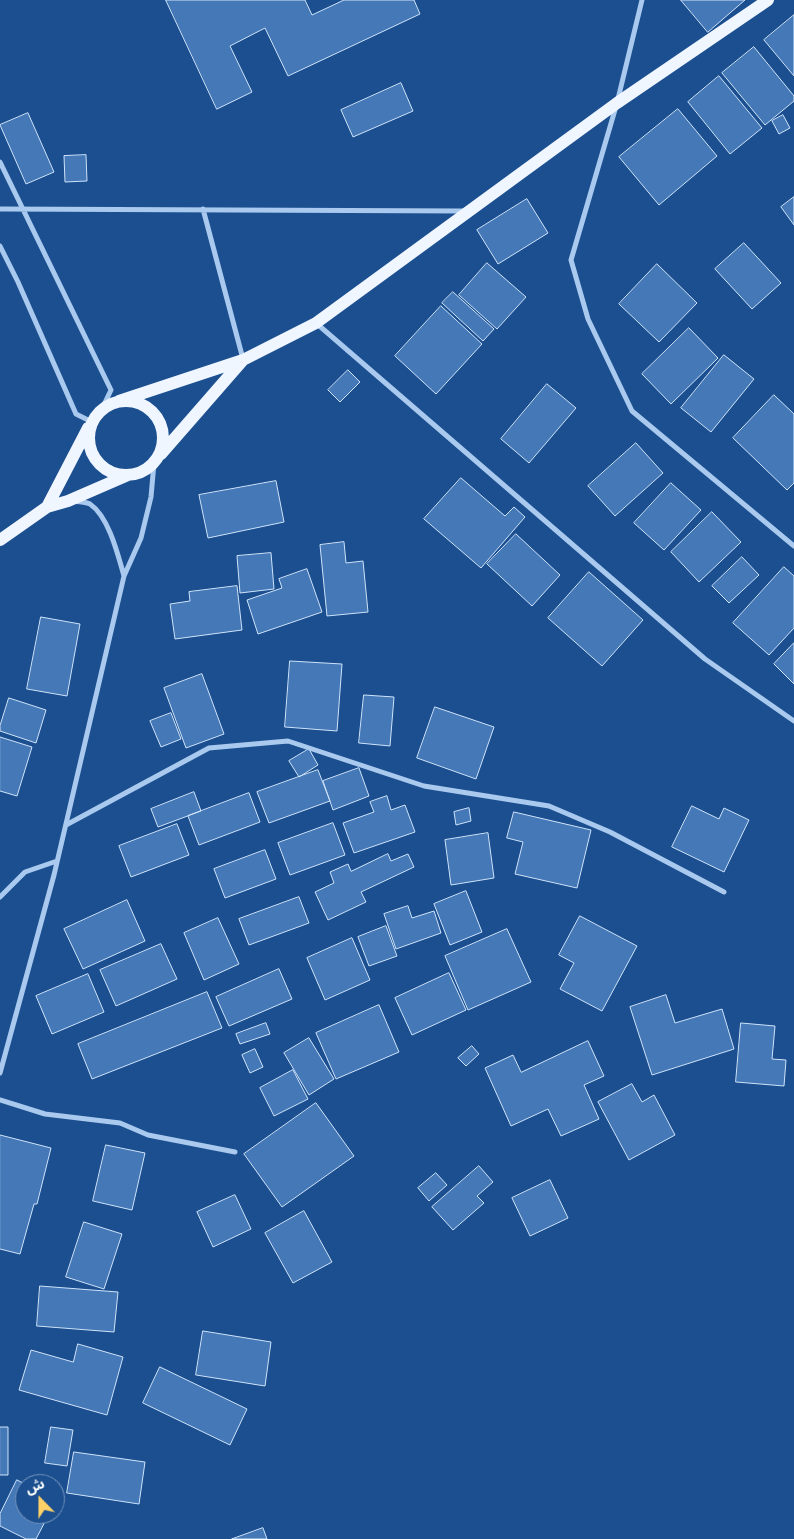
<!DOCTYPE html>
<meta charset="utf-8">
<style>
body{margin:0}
#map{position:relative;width:794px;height:1539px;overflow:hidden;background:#1b4f8f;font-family:Helvetica,"Noto Sans Arabic",sans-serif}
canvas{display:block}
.north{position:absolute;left:15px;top:1474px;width:50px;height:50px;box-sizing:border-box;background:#1b4f8f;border:1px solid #7695bc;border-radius:50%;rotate:338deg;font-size:14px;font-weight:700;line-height:20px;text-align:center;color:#fff}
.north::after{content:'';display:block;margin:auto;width:18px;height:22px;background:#ffd166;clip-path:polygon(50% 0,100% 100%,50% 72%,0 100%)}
</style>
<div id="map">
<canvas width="794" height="1539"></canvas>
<div class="north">ش</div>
</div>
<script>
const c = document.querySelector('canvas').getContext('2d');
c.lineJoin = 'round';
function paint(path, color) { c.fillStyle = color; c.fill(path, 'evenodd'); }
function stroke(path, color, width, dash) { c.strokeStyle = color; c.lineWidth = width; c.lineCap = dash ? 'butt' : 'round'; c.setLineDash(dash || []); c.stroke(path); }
const building = new Path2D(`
 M166,0h139l7,15 32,-15h70l6,14 -132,62 -23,-48 -35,18 22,46 -35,17z
 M681,0h64l-37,32z
 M794,15v61l-30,-36z
 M754,47l40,49v5l-29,24 -43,-52z
 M719,76l43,52 -32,26 -42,-52z
 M401,83l12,28 -60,26 -12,-27z
 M678,109l39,47 -58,49 -40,-48z
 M28,113l26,59 -28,12 -26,-59z
 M783,115l7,13 -11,6 -7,-13z
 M86,155l1,26 -22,1 -1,-26z
 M794,197v28l-13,-18z
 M527,199l21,34 -50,31 -21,-34z
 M744,243l37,40 -29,26 -37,-40z
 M487,263l39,34 -29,32 -38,-34z
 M657,264l40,39 -38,39 -40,-38z
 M453,292l41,37 -11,12 -41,-38z
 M441,306l41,38 -46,50 -41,-38z
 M689,328l29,30 -47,46 -29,-30z
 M724,355l30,24 -43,53 -30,-24z
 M348,370l12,12 -20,20 -12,-12z
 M547,384l29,24 -47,55 -28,-24z
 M774,395l20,19v69l-7,7 -54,-52z
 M636,443l27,30 -48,43 -27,-30z
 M461,478l44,38 9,-9 11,10 -44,51 -57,-49z
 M276,481l8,41 -76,16 -9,-43z
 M671,483l30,27 -37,40 -30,-27z
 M712,512l29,30 -42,40 -28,-30z
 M516,534l44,41 -28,31 -45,-42z
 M344,542l2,21 17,-2 5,51 -41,4 -7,-71z
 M271,553l3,36 -34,4 -3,-37z
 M742,557l17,18 -30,28 -17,-17z
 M784,567l10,9v52l-25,27 -36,-32z
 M307,569l15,43 -64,22 -11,-34 35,-12 -3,-9z
 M589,572l54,48 -41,46 -54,-48z
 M237,586l5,44 -67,9 -5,-35 20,-3 -1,-9z
 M41,617l39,7 -13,72 -40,-7z
 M794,643v41l-20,-20z
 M290,661l52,3 -5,67 -52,-4z
 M202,674l22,60 -38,14 -22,-60z
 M364,695l30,2 -4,49 -31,-3z
 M9,698l37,12 -10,33 -36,-12v-5z
 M435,707l59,20 -18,52 -59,-21z
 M171,713l10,26 -20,8 -11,-26z
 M0,737l32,10 -15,49 -17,-5z
 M309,749l9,16 -19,12 -10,-16z
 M359,768l10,28 -36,14 -10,-29z
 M318,770l12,31 -61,22 -12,-31z
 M194,792l7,19 -43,16 -7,-18z
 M249,793l11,29 -61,23 -11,-29z
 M387,796l4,14 14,-5 10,27 -61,21 -11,-30 31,-11 -4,-10z
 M692,806l27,13 5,-11 25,12 -25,52 -52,-25z
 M469,808l2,13 -15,4 -2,-13z
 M514,812l77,18 -14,58 -62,-14 8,-32 -16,-4z
 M333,823l12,32 -55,20 -12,-32z
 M177,824l12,31 -58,22 -12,-31z
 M488,833l6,45 -43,7 -6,-45z
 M265,850l11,29 -51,19 -11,-29z
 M388,854l3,7 17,-7 6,13 -53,25 5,10 -38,18 -13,-28 19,-9 -4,-11 18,-8 3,7z
 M466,891l16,41 -32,13 -16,-41z
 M299,897l10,26 -60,22 -10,-26z
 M127,900l18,41 -62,28 -19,-40z
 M408,906l4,12 22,-7 7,22 -45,16 -12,-35z
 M580,916l57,30 -35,65 -42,-22 14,-26 -15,-8z
 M218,918l21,46 -35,16 -20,-47z
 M386,926l11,30 -28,10 -11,-29z
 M507,929l24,53 -63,28 -23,-54z
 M352,938l18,42 -45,20 -18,-42z
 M161,944l16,35 -61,27 -16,-36z
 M279,969l13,30 -63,27 -13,-29z
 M449,973l17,37 -54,25 -17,-37z
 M88,974l16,38 -52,22 -16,-38z
 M207,992l15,36 -130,51 -14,-35z
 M666,995l9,28 47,-14 12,40 -82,26 -22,-68z
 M379,1005l20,47 -63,27 -20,-46z
 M266,1023l4,11 -30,10 -4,-10z
 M741,1023l34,3 -3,33 14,1 -2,26 -48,-4z
 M309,1038l25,41 -25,16 -25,-42z
 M588,1041l16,35 -20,9 15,34 -38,17 -13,-27 -37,17 -26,-58 28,-13 8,17z
 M472,1046l7,8 -13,12 -8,-8z
 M255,1049l8,18 -13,6 -8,-18z
 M293,1070l15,29 -34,17 -14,-28z
 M632,1084l10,18 12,-7 21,40 -46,25 -31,-58z
 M316,1103l38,53 -72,51 -38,-53z
 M0,1135l51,13 -14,56h-3l-14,50 -20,-5z
 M106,1145l39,8 -13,57 -39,-9z
 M479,1166l14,16 -16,14 7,7 -31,27 -21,-23z
 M436,1173l11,12 -18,16 -11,-13z
 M550,1180l18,38 -38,18 -18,-38z
 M235,1195l16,34 -38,18 -16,-35z
 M304,1211l28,51 -39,21 -28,-50z
 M84,1222l38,12 -18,55 -38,-12z
 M40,1286l78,6 -4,40 -77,-6z
 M203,1331l68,11 -6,44 -69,-11z
 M78,1344l45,13 -16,58 -88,-25 12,-40 42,12z
 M160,1367l87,42 -17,36 -87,-42z
 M0,1427h8v48h-8z
 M51,1427l22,3 -6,36 -22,-3z
 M74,1452l71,10 -6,42 -72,-11z
 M17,1480l8,4v30h24l-13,25h-10l-26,-13v-12z
 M263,1528l4,11h-35z`);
const street = new Path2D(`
 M642,0l-25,103 -46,157 17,59 44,92 162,135
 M0,162l111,228 -10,21
 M0,209l464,2
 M203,209l40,150
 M0,246l18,36 58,132 16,8
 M316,323l389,336 89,62
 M74,501c4,1 12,1 16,3 19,13 28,51 34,72
 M66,825l143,-77 79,-7 136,45 125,20 61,26 114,60
 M0,897l25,-25 32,-11
 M0,1073l54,-198 70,-299 17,-38 10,-41 3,-34
 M0,1100l45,14 75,9 28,12 87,17`);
const primary = new Path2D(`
 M119,401l124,-41 73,-37 301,-220 151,-103
 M89 438a37 37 0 1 1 74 0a37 37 0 1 1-74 0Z
 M161,454l82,-94
 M47,507l41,-79
 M0,540l47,-33 21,-6 60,-26`);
paint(building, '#4478b7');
stroke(building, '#cfe3fa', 1);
stroke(street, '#a9c9ee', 5);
stroke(primary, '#f0f6ff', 12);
</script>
